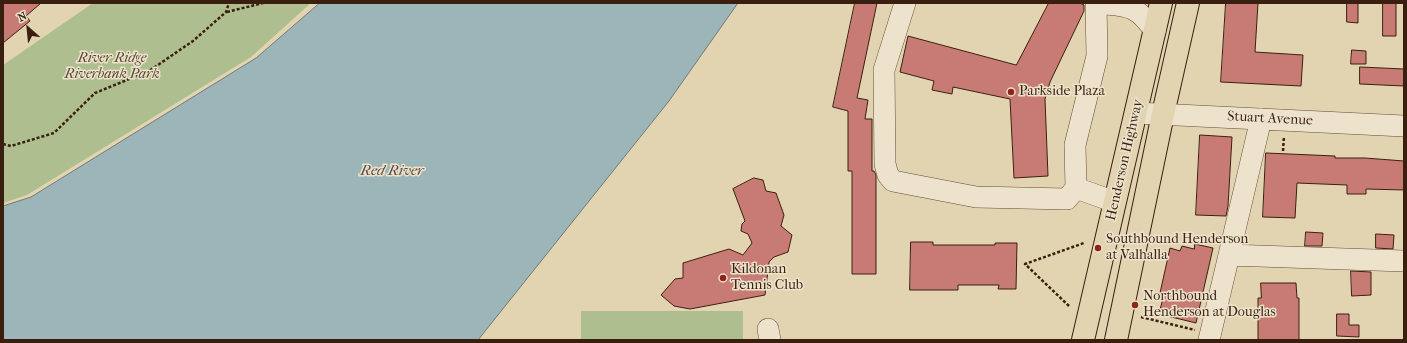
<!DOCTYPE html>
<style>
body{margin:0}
#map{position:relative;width:1407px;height:343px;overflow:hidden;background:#e3d4b1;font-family:"IM FELL French Canon",serif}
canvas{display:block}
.frame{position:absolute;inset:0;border:4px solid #3a1f10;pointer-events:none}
.north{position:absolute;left:8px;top:8px;width:40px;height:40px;-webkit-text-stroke:3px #ede3cc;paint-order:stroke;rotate:333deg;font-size:11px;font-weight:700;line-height:16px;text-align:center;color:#3a1f10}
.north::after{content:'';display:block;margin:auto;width:14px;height:18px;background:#3a1f10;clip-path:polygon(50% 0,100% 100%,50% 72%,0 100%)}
</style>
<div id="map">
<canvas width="1407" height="343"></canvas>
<div class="frame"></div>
<div class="north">N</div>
</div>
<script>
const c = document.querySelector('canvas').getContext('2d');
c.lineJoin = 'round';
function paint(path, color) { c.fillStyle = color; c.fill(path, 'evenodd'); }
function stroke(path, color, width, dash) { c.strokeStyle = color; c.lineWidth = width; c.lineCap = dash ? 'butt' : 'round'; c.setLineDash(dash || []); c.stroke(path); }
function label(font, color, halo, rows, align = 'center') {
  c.font = font + ' "IM FELL French Canon",serif'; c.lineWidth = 3; c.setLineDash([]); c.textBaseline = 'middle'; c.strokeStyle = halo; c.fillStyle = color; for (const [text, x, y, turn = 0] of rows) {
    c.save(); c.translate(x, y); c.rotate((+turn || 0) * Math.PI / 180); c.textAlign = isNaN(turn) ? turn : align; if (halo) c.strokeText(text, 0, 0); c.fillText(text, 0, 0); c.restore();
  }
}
const green = new Path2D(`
 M93,3h218l-60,54 -224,138 -24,8v-138z
 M581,311h162v29h-162z`);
const water = new Path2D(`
 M320,3h418l-69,98 -191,239h-475v-134l28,-9 225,-139z`);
const building = new Path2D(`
 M3,3h38l-15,13 4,5 -27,22z
 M855,3h22l-20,95 11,2 -3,19h7v52h2l2,4v99h-24v-103h-4v-60l-15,-4z
 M1049,3h31l4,2v6l-34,71 -5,17 3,77 -34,2 -4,-79 -57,-12 -1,7 -20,-4 2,-9 -34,-9 8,-36 108,29z
 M1226,3h32l-3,49 48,3 -2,31 -80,-4z
 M1347,3h11v20l-11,-1z
 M1383,3h13v33h-13z
 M1352,50l14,1v13h-15z
 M1360,67l44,2v17l-44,-2z
 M1200,135l32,2 -4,69 -2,10 -30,-1z
 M1266,153l69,3v2h30l39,3v29l-38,-1v5h-19v-9l-50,-2 -2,35 -32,-1z
 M754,178l9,2 3,11 10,2 8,22 -3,11 11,9 -4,17 -14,5 -5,5 -4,33 -75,14 -16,-3 -13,-11 14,-16 8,-1v-15l46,-14 14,6 9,-12 -4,-9 -7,-3 1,-7 3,-3 -12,-32z
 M1306,232l17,1 -1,13h-17z
 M1376,234l18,1 -1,14 -17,-1z
 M911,242h22v3h62v-2h22l-1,46h-18l1,-4h-41v5h-48z
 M1195,244l18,4 -17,75 -37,-9 5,-20 -4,-1 10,-45 10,3 2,-5 12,3z
 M1351,271l20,1v23l-19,1z
 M1261,283h35l1,15h2v42h-41v-42h3z
 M1337,314h12v11h10v12l-22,-1z`);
const path = new Path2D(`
 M227,12l36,-9
 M3,144l8,2 43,-13 41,-40 54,-22 44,-30 33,-29 3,-9
 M1283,151l1,-15
 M1069,306l-44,-42 59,-21
 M1141,317l54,13`);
const minor = new Path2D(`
 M905,3l-21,67 1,94 3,11 5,6 83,16 91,2 9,-11
 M1096,3l1,53 -22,89 1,43 39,14
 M1096,3c32,4 39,0 59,28
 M1136,113l268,13
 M1229,255l175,6
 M768,329l2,11
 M1209,340l52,-221`);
const major = new Path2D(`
 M1083,340l78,-337
 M1116,340l47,-226 25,-111`);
const markers = [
 [1011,92,4,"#8f2418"],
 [1098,248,4,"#8f2418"],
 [723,278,4,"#8f2418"],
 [1135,305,4,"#8f2418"]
];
const parkNames = [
 ["River Ridge",112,59],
 ["Riverbank Park",112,75]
];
const poiNames = [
 ["Parkside Plaza",1019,92],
 ["Southbound Henderson",1106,240],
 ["at Valhalla",1106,256],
 ["Kildonan",731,270],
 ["Tennis Club",731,286],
 ["Northbound",1143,297],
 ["Henderson at Douglas",1143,313]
];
const streetNames = [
 ["Stuart Avenue",1270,119,3],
 ["Henderson Highway",1125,160,-77]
];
const waterNames = [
 ["Red River",392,171]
];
paint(green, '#aebe8f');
paint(water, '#9bb5b8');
stroke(water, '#747975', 1);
paint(building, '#c87b74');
stroke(building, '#3a1f10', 1);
stroke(minor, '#644c38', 22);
stroke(major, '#3a1f10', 24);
stroke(path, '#3a1f10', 2.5, [3, 2]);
stroke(minor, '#ede3cc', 21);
stroke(major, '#e3d4b1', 22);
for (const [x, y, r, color] of markers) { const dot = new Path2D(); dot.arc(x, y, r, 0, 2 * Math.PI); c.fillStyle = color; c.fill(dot); stroke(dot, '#ede3cc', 1.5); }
label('italic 14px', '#574730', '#ede3cc', parkNames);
label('14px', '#3a1f10', '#ede3cc', poiNames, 'left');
label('14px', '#3a1f10', '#ede3cc', streetNames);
label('italic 15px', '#574c42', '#ede3cc', waterNames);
</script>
